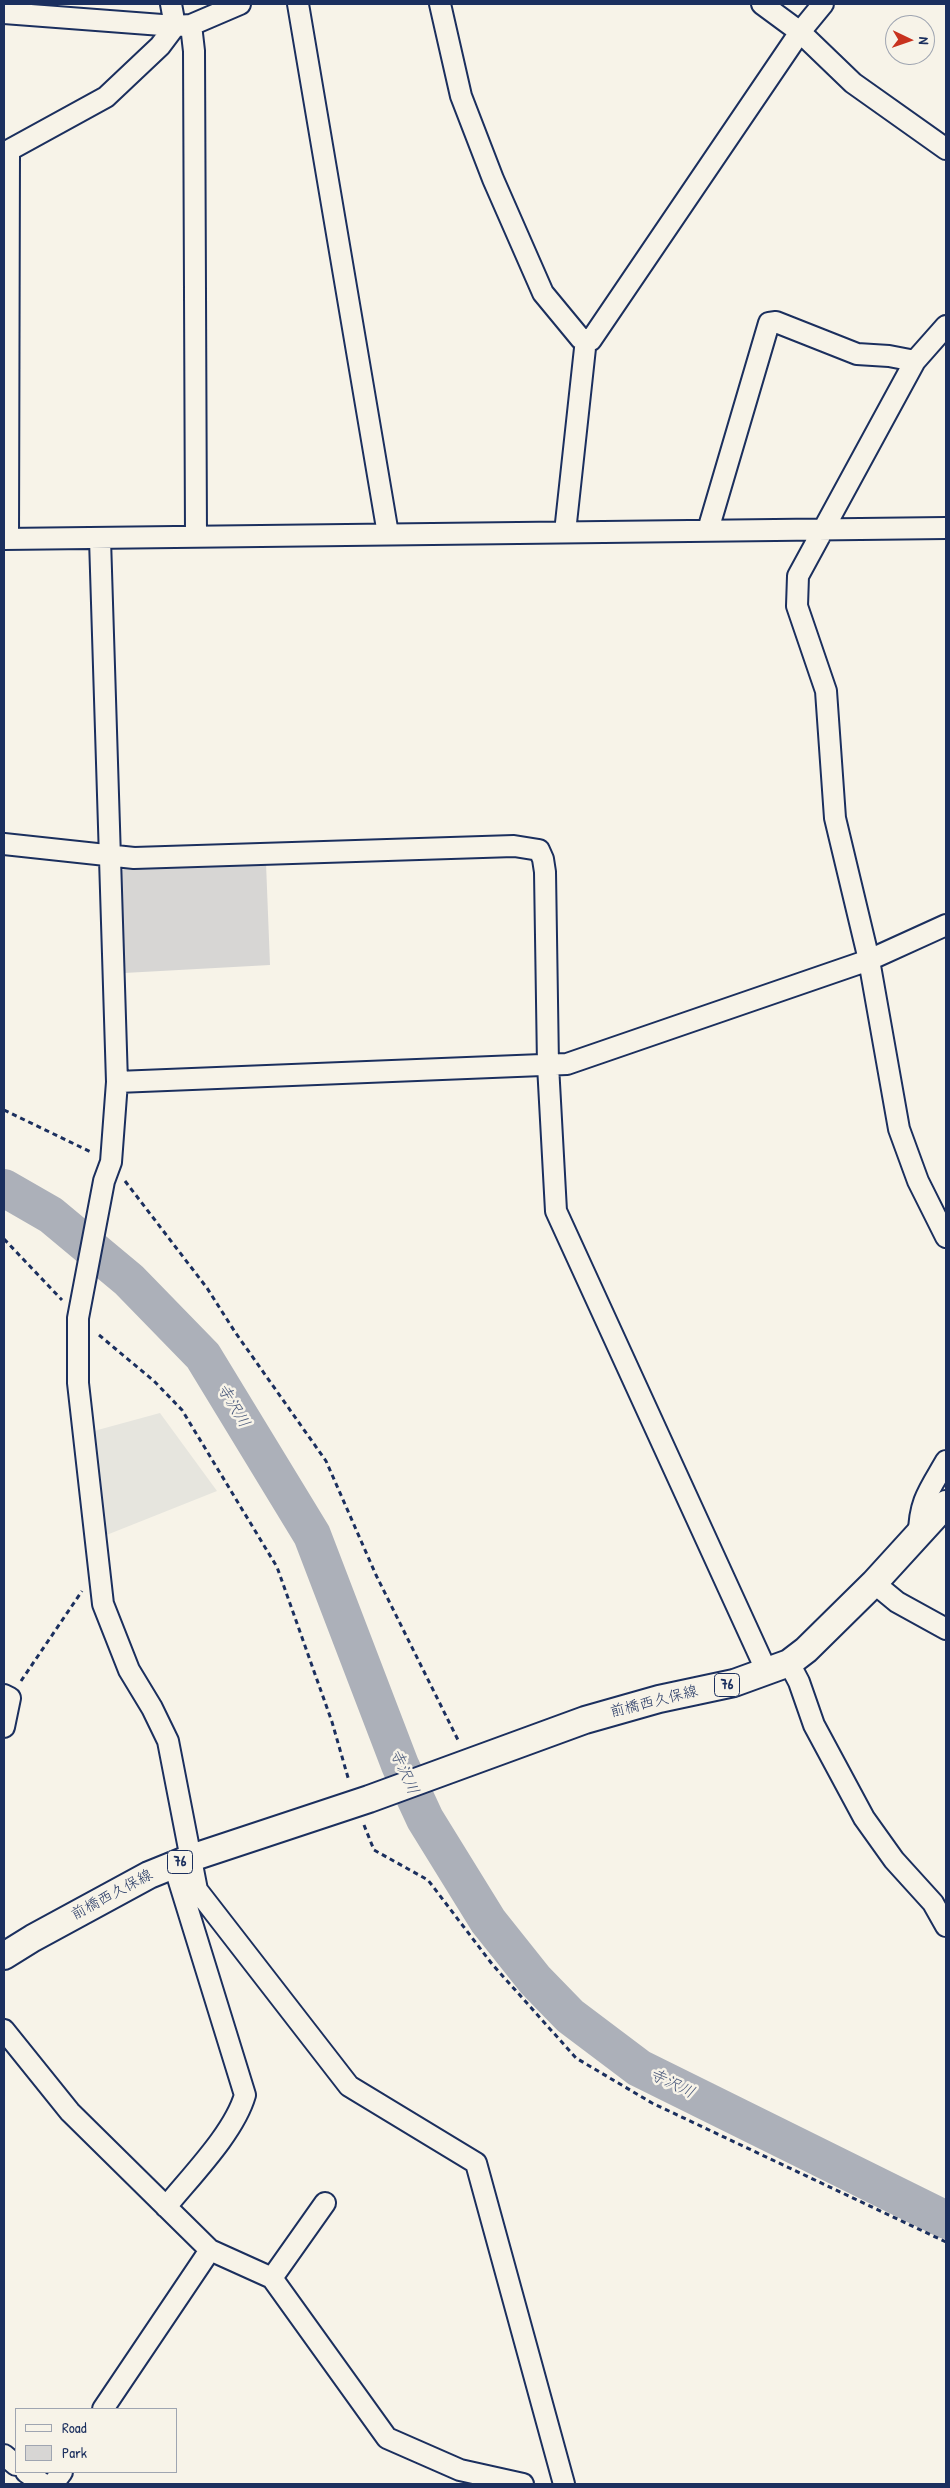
<!DOCTYPE html>
<meta charset="utf-8">
<style>
body{margin:0}
#map{position:relative;width:950px;height:2488px;overflow:hidden;background:#f7f3e8;font-family:"Patrick Hand",sans-serif}
canvas{display:block}
.frame{position:absolute;inset:0;border:5px solid #1b2f5e;pointer-events:none}
.legend{position:absolute;left:15px;top:2408px;width:162px;height:65px;box-sizing:border-box;background:#f7f3e8;border:1px solid #9fa5b1;margin:0;padding:6px 9px;list-style:none;font-size:15px;color:#1b2f5e}
.legend li{display:flex;align-items:center;gap:10px;height:25px}
.legend b{width:25px;border:1px solid #9fa5b1}
.north{position:absolute;left:885px;top:15px;width:50px;height:50px;box-sizing:border-box;background:#f7f3e8;border:1px solid #9fa5b1;border-radius:50%;rotate:93deg;font-size:14px;font-weight:700;line-height:20px;text-align:center;color:#1b2f5e}
.north::after{content:'';display:block;margin:auto;width:18px;height:22px;background:#c8321e;clip-path:polygon(50% 0,100% 100%,50% 72%,0 100%)}
</style>
<div id="map">
<canvas width="950" height="2488"></canvas>
<div class="frame"></div>
<ul class="legend">
<li><b style="height:6px;background:#f7f3e8"></b>Road</li>
<li><b style="height:14px;background:#d7d6d4"></b>Park</li>
</ul>
<div class="north">N</div>
</div>
<script>
const c = document.querySelector('canvas').getContext('2d');
c.lineJoin = 'round';
function paint(path, color) { c.fillStyle = color; c.fill(path, 'evenodd'); }
function stroke(path, color, width, dash) { c.strokeStyle = color; c.lineWidth = width; c.lineCap = dash ? 'butt' : 'round'; c.setLineDash(dash || []); c.stroke(path); }
function label(font, color, halo, rows, align = 'center') {
  c.font = font + ' "Patrick Hand","Klee One",sans-serif'; c.lineWidth = 5; c.setLineDash([]); c.textBaseline = 'middle'; c.strokeStyle = halo; c.fillStyle = color; for (const [text, x, y, turn = 0] of rows) {
    c.save(); c.translate(x, y); c.rotate((+turn || 0) * Math.PI / 180); c.textAlign = isNaN(turn) ? turn : align; if (halo) c.strokeText(text, 0, 0); c.fillText(text, 0, 0); c.restore();
  }
}
const built = new Path2D(`
 M160,1413l57,78 -113,45 -10,-105z`);
const green = new Path2D(`
 M266,863l4,102 -146,8 -6,-90c0,-10 2,-13 12,-17z`);
const river = new Path2D(`
 M4,1188l47,27 78,65 74,76 109,179 88,230 25,54 63,102 47,59 35,36 69,52 307,152`);
const path = new Path2D(`
 M4,1110l89,43
 M125,1181l82,107 28,44 91,129 50,114 83,167
 M4,1239l58,61
 M99,1335l55,46 28,29 95,157 55,155 17,59
 M21,1681l61,-90
 M364,1825l10,25 54,30 64,84 84,94 76,45 294,139`);
const minor = new Path2D(`
 M298,4l90,530
 M440,4l21,92 32,83 50,114 38,46 10,1 209,-308 23,-28
 M762,4l38,28 53,51 93,66
 M4,13l171,13 16,-1 49,-21
 M191,25l3,26 2,485
 M4,153l102,-56 54,-51 15,-20 -4,-22
 M946,326l-31,35 -117,215 -1,30 29,85 9,127 34,142 30,169 19,52 28,56
 M708,530l61,-207 7,-1 81,32 32,2 26,5
 M565,532l21,-193
 M4,539l942,-11
 M8,539l1,-388
 M100,539l17,543 -6,80 -7,19 -26,137v65l25,221 26,66 23,38 16,33 29,149 152,196 127,77 88,321
 M4,844l130,14 380,-12 25,4 4,9 2,13 3,193 8,146 211,461
 M117,1082l450,-18 302,-104 77,-35
 M919,1535c0,-34 11,-46 27,-74
 M874,1583l23,19 49,27
 M789,1663l10,19 15,43 50,93 30,42 39,43 13,23
 M4,1695l6,3 -6,29
 M4,2030l66,82 140,138 62,28 115,160 73,32 63,14
 M166,2207c25,-31 68,-74 79,-112l-71,-230
 M272,2278l53,-75
 M103,2409l107,-159
 M4,2455l12,10
 M26,2472l17,12
 M53,2484l9,-12`);
const major = new Path2D(`
 M4,1956l29,-18 116,-63 42,-17 178,-59 216,-79 74,-21 75,-16 55,-20 17,-13 68,-67 72,-79`);
const shields = [
 [727,1685,25],
 [180,1862,25]
];
const shieldNames = [
 ["76",727,1685],
 ["76",180,1862]
];
const streetNames = [
 ["前橋西久保線",654,1702,-14],
 ["前橋西久保線",112,1895,-28]
];
const waterNames = [
 ["寺沢川",233,1406,59],
 ["寺沢川",404,1772,66],
 ["寺沢川",672,2084,26]
];
paint(built, '#e6e5de');
paint(green, '#d7d6d4');
stroke(river, '#acb0b9', 38);
stroke(minor, '#1b2f5e', 24);
stroke(major, '#1b2f5e', 30);
stroke(path, '#1b2f5e', 3, [5, 4]);
stroke(minor, '#f7f3e8', 20);
stroke(major, '#f7f3e8', 26);
for (const [x, y, w] of shields) { const box = new Path2D(); box.roundRect(x - w / 2, y - 11.5, w, 23, 4); c.fillStyle = '#f7f3e8'; c.fill(box); stroke(box, '#1b2f5e', 1); }
label('bold 14px', '#1b2f5e', null, shieldNames);
label('15px', '#1b2f5e', '#f7f3e8', streetNames);
label('italic 16px', '#465679', '#f7f3e8', waterNames);
</script>
